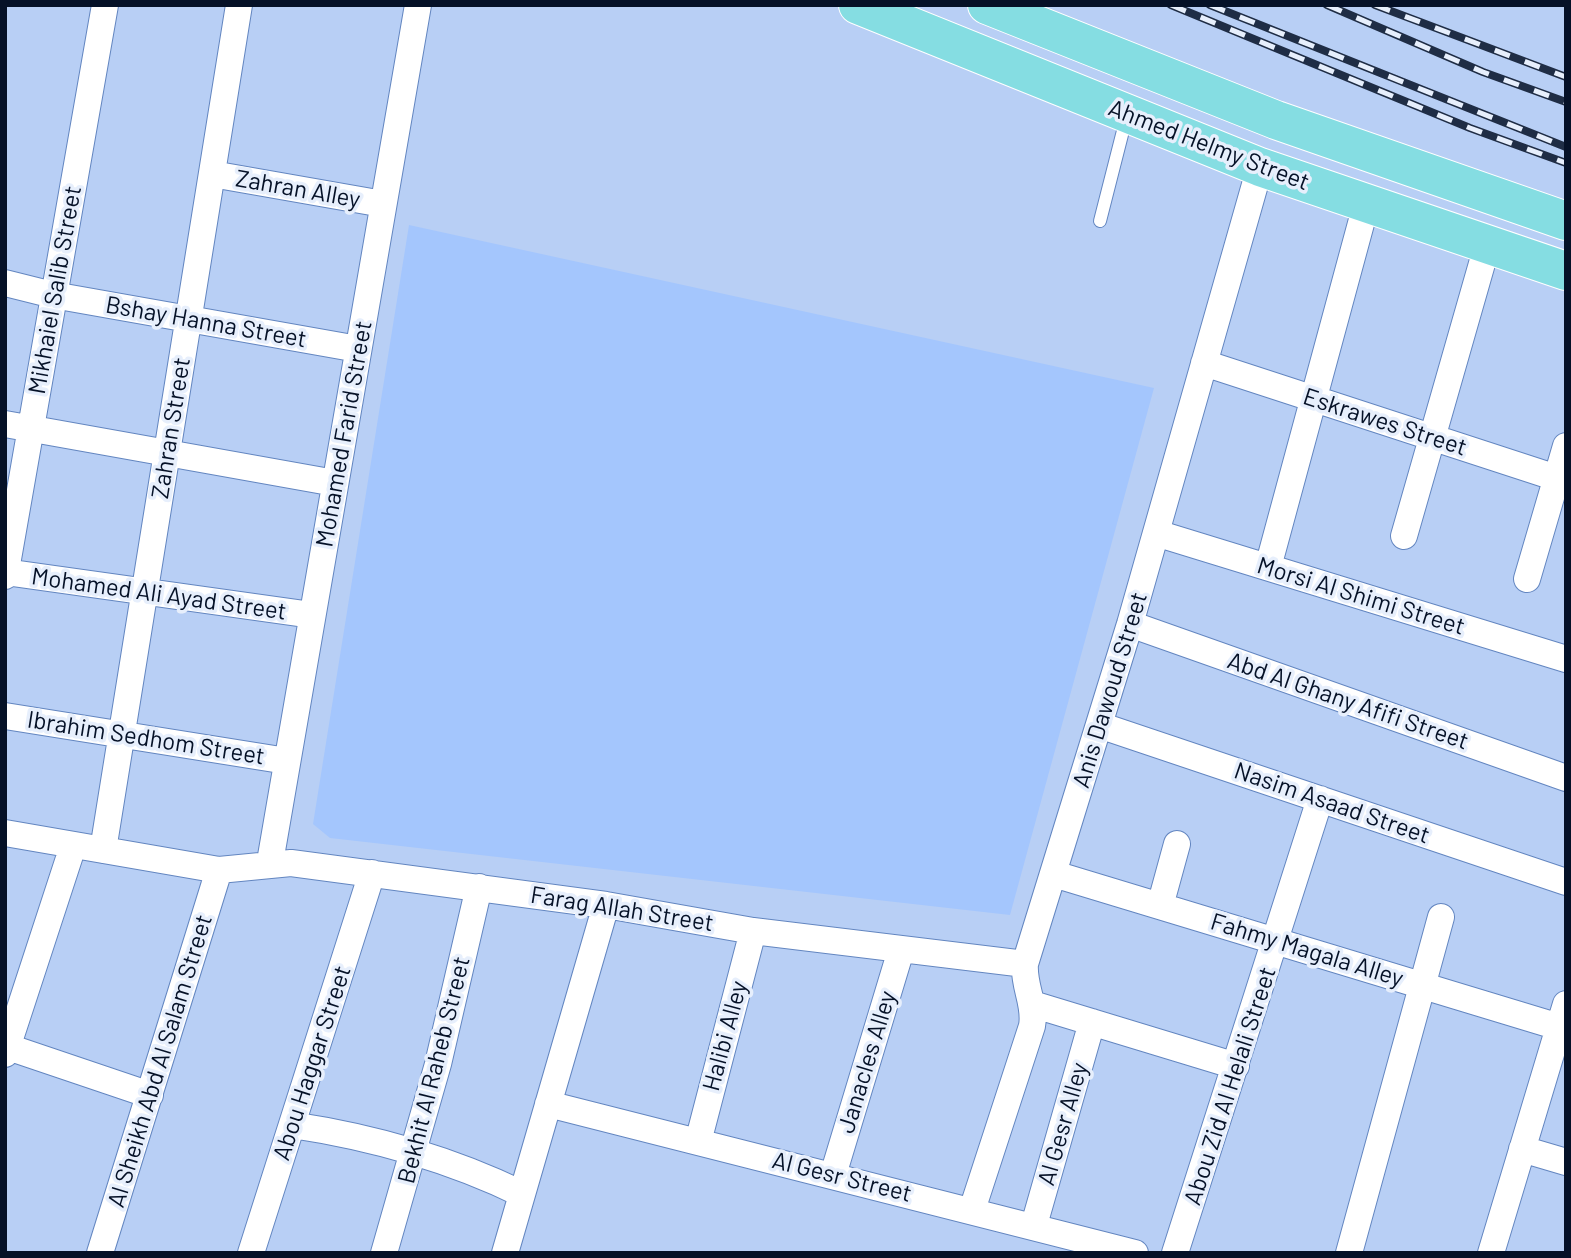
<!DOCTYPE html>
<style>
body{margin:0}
#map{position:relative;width:1571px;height:1258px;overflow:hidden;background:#b8cff5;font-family:Barlow,sans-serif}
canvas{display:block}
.frame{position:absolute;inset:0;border:7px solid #051127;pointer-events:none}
</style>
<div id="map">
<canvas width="1571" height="1258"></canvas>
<div class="frame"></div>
</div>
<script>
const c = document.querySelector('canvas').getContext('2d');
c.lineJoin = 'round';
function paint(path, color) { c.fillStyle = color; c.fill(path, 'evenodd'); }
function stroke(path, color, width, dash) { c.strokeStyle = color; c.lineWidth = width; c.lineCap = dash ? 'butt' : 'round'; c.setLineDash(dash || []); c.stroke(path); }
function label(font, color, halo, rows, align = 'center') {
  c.font = font + ' Barlow,sans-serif'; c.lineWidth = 7; c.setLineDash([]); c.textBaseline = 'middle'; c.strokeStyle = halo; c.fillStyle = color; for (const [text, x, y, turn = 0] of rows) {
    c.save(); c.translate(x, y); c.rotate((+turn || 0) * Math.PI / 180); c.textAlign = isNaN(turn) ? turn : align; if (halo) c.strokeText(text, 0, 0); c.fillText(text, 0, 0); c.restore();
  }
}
const built = new Path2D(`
 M409,225l745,163 -144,527 -680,-77 -17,-14z`);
const lane = new Path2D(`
 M1100,221l26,-102`);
const street = new Path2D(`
 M212,174l171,30
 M5,283l48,12 305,54
 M1204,363l362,118
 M5,424l330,59
 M1156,533l410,126
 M1404,536l83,-290
 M1268,567l98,-362
 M5,572l307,43
 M5,576l100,-571
 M1527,579l39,-133
 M1130,624l436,154
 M5,716l282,45
 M1099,725l467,157
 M5,833l214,37 72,-7 315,42 147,26 272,33
 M103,850l136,-845
 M270,862l148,-857
 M1054,874l505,153
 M1160,906l17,-62
 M1032,1004l204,62
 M5,1046l145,49
 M5,1054l68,-208
 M548,1104l587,149
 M292,1125c80,12 156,33 230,69
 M698,1142l55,-211
 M1522,1149l44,13
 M833,1175l68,-225
 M972,1210l60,-184c4,-22 -9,-40 -7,-62l105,-340 130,-457
 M1034,1225l58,-203
 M100,1253l119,-383
 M251,1253l121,-380
 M384,1253l54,-189 41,-177
 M505,1253l101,-348
 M1175,1253l145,-454
 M1349,1253l92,-336
 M1491,1253l75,-249`);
const primary = new Path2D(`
 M858,5l402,162 306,104
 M987,5l289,115 290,101`);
const rail = new Path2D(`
 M1171,5l299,123 96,35
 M1210,5l356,142
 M1327,5l156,67 83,30
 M1375,5l191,72`);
const streetNames = [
 ["Ahmed Helmy Street",1209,145,21],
 ["Zahran Alley",298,189,10],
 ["Mikhaiel Salib Street",55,290,-80],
 ["Bshay Hanna Street",206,322,10],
 ["Eskrawes Street",1385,422,18],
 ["Zahran Street",171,428,-81],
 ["Mohamed Farid Street",344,434,-80],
 ["Mohamed Ali Ayad Street",159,594,8],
 ["Morsi Al Shimi Street",1361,596,17],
 ["Anis Dawoud Street",1110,690,-73],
 ["Abd Al Ghany Afifi Street",1348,701,19],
 ["Ibrahim Sedhom Street",146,738,9],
 ["Nasim Asaad Street",1332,803,19],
 ["Farag Allah Street",622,909,9],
 ["Fahmy Magala Alley",1307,950,17],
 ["Halibi Alley",725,1036,-75],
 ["Al Sheikh Abd Al Salam Street",160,1061,-73],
 ["Janacles Alley",867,1062,-73],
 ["Abou Haggar Street",312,1063,-72],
 ["Bekhit Al Raheb Street",434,1070,-76],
 ["Abou Zid Al Helali Street",1230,1086,-72],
 ["Al Gesr Alley",1063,1124,-74],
 ["Al Gesr Street",842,1177,14]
];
paint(built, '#a4c6fd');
stroke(lane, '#6386c0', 14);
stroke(street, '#6386c0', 28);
stroke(primary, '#fff', 40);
stroke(lane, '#fff', 12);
stroke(street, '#fff', 26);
stroke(primary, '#85dde2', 38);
stroke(rail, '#1f2d45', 8);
stroke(rail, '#e7effc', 5, [16]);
label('24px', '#051127', '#e7effc', streetNames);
</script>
